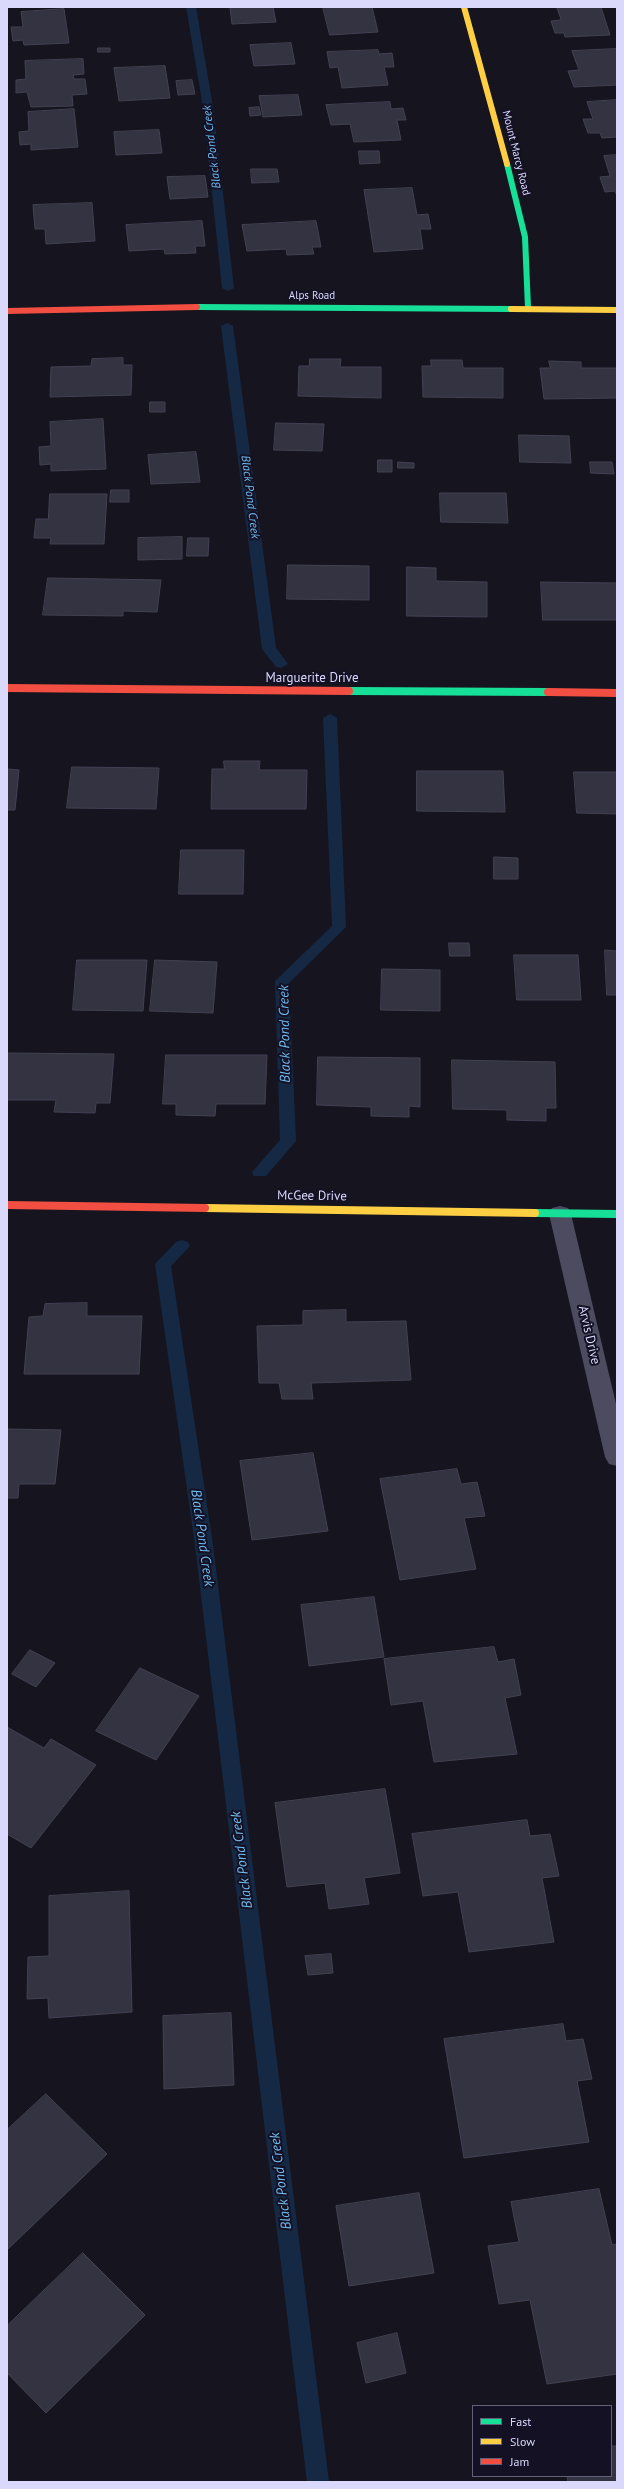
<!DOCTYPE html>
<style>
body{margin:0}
#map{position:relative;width:624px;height:2489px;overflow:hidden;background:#16151f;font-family:"PT Sans",sans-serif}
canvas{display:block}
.frame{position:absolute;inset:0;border:8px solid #dad8fb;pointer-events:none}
.legend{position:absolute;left:472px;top:2405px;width:140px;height:72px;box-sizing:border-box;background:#131123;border:1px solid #636179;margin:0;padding:5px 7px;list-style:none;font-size:12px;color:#dad8fb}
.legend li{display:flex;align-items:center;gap:8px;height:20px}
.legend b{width:20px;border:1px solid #636179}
</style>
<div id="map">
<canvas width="624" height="2489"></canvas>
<div class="frame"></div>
<ul class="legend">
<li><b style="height:5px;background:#16e098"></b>Fast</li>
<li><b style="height:5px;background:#ffcf43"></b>Slow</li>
<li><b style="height:5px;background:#f24e42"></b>Jam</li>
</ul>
</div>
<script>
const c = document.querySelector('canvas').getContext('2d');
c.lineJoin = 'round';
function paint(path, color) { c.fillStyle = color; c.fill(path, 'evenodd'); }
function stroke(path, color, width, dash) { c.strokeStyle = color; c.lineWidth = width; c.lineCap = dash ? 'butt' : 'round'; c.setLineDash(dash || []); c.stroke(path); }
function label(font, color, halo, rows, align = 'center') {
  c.font = font + ' "PT Sans",sans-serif'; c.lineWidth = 4; c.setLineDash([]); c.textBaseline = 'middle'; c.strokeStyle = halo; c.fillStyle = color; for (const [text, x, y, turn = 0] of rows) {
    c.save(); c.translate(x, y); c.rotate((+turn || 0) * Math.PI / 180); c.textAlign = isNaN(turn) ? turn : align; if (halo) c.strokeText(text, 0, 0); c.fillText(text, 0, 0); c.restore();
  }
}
const stream = new Path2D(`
 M186,7h10l17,100 21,181 -6,3 -6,-3 -19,-181z
 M227,323l6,3 43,322 12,16 -7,4 -5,-1 -14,-18 -41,-323z
 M330,714l7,4 9,209 -57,56 7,158 -30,35h-12l-2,-4 28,-32 -5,-159 57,-55 -9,-208z
 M182,1240l6,2 2,4 -19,20 42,279 116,937h-22l-112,-937 -40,-281 21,-22z`);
const building = new Path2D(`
 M214,7h59l3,15 -44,2 -2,-16z
 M323,7h49l6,25 -48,3z
 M557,7h44l9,28 -45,2 -1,-4h-9l-4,-12 10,-1z
 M64,9l5,34 -45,2 -1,-5 -10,1 -2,-14h12l-2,-15z
 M291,43l4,21 -41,2 -4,-21z
 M98,48h12v4h-12z
 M617,49v36l-43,2 -6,-16 11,-1 -7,-19z
 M378,50l1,4 13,-1 2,14h-10l4,18 -46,3 -4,-21 -8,1 -3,-16z
 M83,59l1,15 -11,1 1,4h11l2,15 -15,1 1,11 -42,1 -4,-15 -11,1v-13l10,-1 -1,-18z
 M165,66l5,32 -51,3 -5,-33z
 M192,80l3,14 -17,1 -2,-14z
 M298,95l4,20 -39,2 -4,-21z
 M617,100v37l-15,1 -2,-5h-12l-5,-14h10l-6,-17z
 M390,102l1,7 12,-1 3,12h-9l4,20 -47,2 -4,-18 -19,1 -5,-20z
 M259,107l2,8 -11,1 -1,-8z
 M74,109l4,38 -47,3v-6l-11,1 -1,-13 10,-1 -1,-19z
 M159,130l3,23 -46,2 -2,-23z
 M359,151h20l1,12 -20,1z
 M617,155v41l-2,-5 -10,1 -5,-15 10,-1 -6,-20z
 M251,169h26l2,13 -27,1z
 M205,176l3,21 -38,2 -3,-22z
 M412,188l5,27 11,-1 3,15h-11l3,20 -49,3 -10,-62z
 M92,203l3,38 -49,3 -1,-15h-10l-2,-24z
 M202,221l3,25h-10l1,7 -31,1 -1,-5 -35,2 -3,-26z
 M316,221l5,26h-9l2,7 -27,1 -1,-6 -39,2 -5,-26z
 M123,358v7h9l-1,30 -81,2 1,-30 40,-1 1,-7z
 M310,359h31l-1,8h41v31l-83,-2 1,-30h10z
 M431,360h31l1,8h40v30l-80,-1 -1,-31h9z
 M549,361l32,1v6h36v30l-73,1 -4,-31h10z
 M150,402h15v10h-15z
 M103,419l3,50 -55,2v-7l-11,1 -1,-18 12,-1 -1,-24z
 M276,423l48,1 -2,27 -48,-1z
 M519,435l50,1 2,27 -51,-1z
 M196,452l4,30 -49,2 -3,-29z
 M378,460h14v12h-14z
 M398,462l16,1v5h-16z
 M590,462h22l2,12 -23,-1z
 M111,490h18v12h-19z
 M440,493h66l2,30 -67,-1z
 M50,494h57l-3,50h-54l1,-6h-17l2,-19h12z
 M182,537v22l-44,1v-22z
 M188,538h21l-1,18h-21z
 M288,565l81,1v34l-82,-1z
 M407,567l29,1v13l51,1v35l-80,-1z
 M48,578l113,2 -4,32 -34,-1v5l-80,-1z
 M541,582l76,1v37h-74z
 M224,761h36l-1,9h48l-1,39h-95l1,-40h12z
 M72,767l87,1 -3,41 -89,-1z
 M7,769l12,1 -4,40h-8z
 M417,771h86l2,41 -88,-1z
 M574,772h43v42l-40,-1z
 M181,850h63l-1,44h-64z
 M494,857l24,1v21h-24z
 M449,943h20l1,13h-20z
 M605,950l12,1v44h-10z
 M514,955h64l3,45h-64z
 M77,960h70l-4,51 -70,-1z
 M155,960l62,2 -4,51 -63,-2z
 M382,969l58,1v41l-59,-1z
 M7,1053l107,1 -4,49h-14l-1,10 -41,-1 2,-12h-49z
 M166,1055h101l-2,49h-49l-1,12 -39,-1v-11h-13z
 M318,1057l102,1v49l-11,-1v11l-38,-1v-9l-54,-2z
 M452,1060l103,2 1,46h-10v13l-39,-1v-10l-54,-1z
 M87,1303v13h55l-3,58h-115l5,-57 14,-1 2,-12z
 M346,1310v12l60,-1 5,59 -100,3 2,16h-31l-3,-16h-20l-2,-57 46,-1v-14z
 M7,1429l54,1 -6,54h-36l-1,14h-11z
 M313,1453l15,78 -76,9 -12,-79z
 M457,1469l4,15 16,-2 8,34 -21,2 12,51 -76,11 -20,-101z
 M374,1597l10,60 -75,9 -8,-61z
 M494,1647l4,15 16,-3 7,36 -16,3 12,56 -83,8 -11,-61 -32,4 -7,-46z
 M30,1650l25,13 -19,24 -24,-13z
 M140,1668l59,28 -43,64 -60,-29z
 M7,1727l37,21 7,-9 45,26 -65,83 -24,-14z
 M385,1789l15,84 -36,5 5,26 -40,5 -4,-26 -38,4 -12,-84z
 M527,1820l3,16 20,-2 9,42 -17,2 12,64 -85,10 -11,-60 -35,4 -11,-62z
 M129,1891l3,121 -83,6 -1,-20 -21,1 1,-42 21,-1v-60z
 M331,1954l2,19 -25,2 -3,-19z
 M231,2013l3,72 -70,4 -1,-73z
 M563,2024l3,17 17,-2 9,40 -15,2 12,61 -125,16 -20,-119z
 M46,2094l61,60 -100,96v-120z
 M599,2189l13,56 5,-1v130l-70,10 -17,-84 -31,4 -11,-58 31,-4 -8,-40z
 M419,2193l15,80 -85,13 -13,-80z
 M83,2253l62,62 -99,98 -39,-40v-47z
 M397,2333l9,40 -40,10 -9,-40z
 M611,2446h6v36h-49l-1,-6h44z`);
const street = new Path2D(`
 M560,1206l8,2 3,6 46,194v58l-8,-2 -4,-7 -56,-243 3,-6z`);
const fastFar1 = new Path2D(`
 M507,164l18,73 3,71
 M197,307l314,2`);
const fast = new Path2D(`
 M349,691l199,1
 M535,1213l82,1`);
const slowFar1 = new Path2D(`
 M464,7l43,157
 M511,309l106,1`);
const slow = new Path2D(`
 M205,1208l330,5`);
const jamFar1 = new Path2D(`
 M7,311l190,-4`);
const jam = new Path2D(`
 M7,688l342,3
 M548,692l69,1
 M7,1205l198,3`);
const farStreetnames = [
 ["Mount Marcy Road",516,153,76],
 ["Alps Road",312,296]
];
const farWaternames = [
 ["Black Pond Creek",212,147,-97],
 ["Black Pond Creek",250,497,83]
];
const streetNames = [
 ["Marguerite Drive",312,678],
 ["McGee Drive",312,1196,1],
 ["Arvis Drive",589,1335,77]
];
const waterNames = [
 ["Black Pond Creek",285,1034,-91],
 ["Black Pond Creek",202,1538,82],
 ["Black Pond Creek",242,1860,-97],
 ["Black Pond Creek",281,2181,-97]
];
paint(stream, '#152945');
paint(building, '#343341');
stroke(building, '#434152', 1);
paint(street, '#4c4b5f');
stroke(fastFar1, '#16e098', 6);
stroke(fast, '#16e098', 8);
stroke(slowFar1, '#ffcf43', 6);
stroke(slow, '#ffcf43', 8);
stroke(jamFar1, '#f24e42', 6);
stroke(jam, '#f24e42', 8);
label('11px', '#dad8fb', '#131123', farStreetnames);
label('italic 12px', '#70bbf0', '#131123', farWaternames);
label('13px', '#dad8fb', '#131123', streetNames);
label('italic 14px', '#70bbf0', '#131123', waterNames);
</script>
